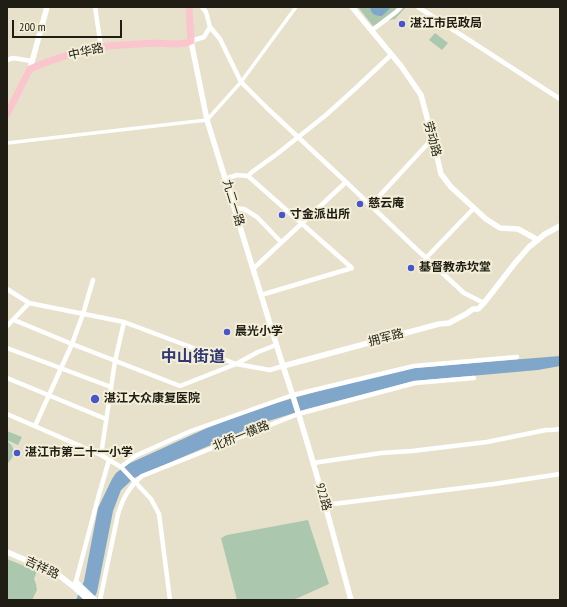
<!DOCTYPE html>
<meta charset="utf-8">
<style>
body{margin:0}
#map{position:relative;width:567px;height:607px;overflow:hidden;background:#e7e1cb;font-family:"PT Sans Narrow",sans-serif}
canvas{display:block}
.frame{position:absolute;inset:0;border:8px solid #1f1d14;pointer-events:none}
.scale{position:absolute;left:12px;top:20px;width:110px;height:18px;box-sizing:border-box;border:2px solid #1f1d14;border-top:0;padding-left:5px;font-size:12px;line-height:14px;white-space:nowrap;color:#1f1d14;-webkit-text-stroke:3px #f4efd8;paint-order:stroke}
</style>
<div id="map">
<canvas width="567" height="607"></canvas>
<div class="frame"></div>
<div class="scale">200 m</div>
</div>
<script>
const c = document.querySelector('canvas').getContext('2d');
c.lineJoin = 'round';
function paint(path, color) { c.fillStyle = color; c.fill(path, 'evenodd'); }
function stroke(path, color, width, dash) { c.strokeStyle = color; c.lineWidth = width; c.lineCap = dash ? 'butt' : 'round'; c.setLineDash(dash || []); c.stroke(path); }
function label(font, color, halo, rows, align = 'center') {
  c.font = font + ' "PT Sans Narrow","Noto Sans SC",sans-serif'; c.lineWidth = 4; c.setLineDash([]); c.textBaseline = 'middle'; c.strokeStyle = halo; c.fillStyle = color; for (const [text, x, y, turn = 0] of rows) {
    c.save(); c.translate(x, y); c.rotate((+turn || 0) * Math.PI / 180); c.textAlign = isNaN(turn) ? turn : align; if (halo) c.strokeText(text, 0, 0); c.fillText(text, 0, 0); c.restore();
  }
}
const green = new Path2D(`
 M358,7h48l-11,12 -10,2 -12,5z
 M435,33l13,10 -6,7 -13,-10z
 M7,431l15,6 -4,8 -11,-5z
 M7,441c1,1 5,4 5,5 4,6 0,14 -5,18z
 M308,520l21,64 -31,14 -7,2h-54l-16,-62 6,-3z
 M7,559l30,12 -3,8 2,5 1,6 -5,10h-25z`);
const water = new Path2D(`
 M370,7h21l-9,9c-7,0 -11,-2 -12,-9z
 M560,356v10l-22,4 -124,11 -107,28 -45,14 -128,55 -13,12 -8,21 -16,81 -4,8h-17l8,-19 14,-73 14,-29 4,-6 12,-9 79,-36 55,-21 67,-19 82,-20z`);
const pedestrian = new Path2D(`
 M7,143l200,-23 34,-38 55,-75`);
const minor = new Path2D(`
 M95,7l6,40
 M418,7l142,92
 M210,27l10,12 21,43 27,27 78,73 67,64 51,47 20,10
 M371,31l25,-19 5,-5
 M191,41l13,-4 6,-10 -4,-15 -4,-5
 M7,60l6,-2 19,3
 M248,176l104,92
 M225,179l12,-4 11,1 4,-4 25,-18 49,-39 31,-28 34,-32
 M371,205l62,-67
 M234,208l10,1 13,8 24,25
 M426,258l48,-50
 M253,269l93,-87
 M7,289l22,14 95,19 112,42 22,-12 18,-7
 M261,295l91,-27
 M14,320l58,24 108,42 56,-22 34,6 13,-4
 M7,326l22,-23
 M7,348l104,39
 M7,378l99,41
 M7,414l94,41 20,12 30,32 8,15 11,86
 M35,426l37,-82 11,-30 10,-34
 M101,455l14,-94 9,-39
 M313,463l68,-10 31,-2 75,-9 59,-12h6l8,-1
 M121,467l14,-11 56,-25 102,-36 121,-29 103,-9
 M325,505l169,-21 66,-10
 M75,585l23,-87 11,-38
 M100,600l18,-86c5,-16 11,-27 24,-38l156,-62 117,-31 59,-5`);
const tertiary = new Path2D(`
 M352,7l49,59 20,29 13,49 7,30 10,13 35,32 14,9 18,1 20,11
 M191,41l16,79 76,246c26,77 47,156 68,234
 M30,69l17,-62
 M283,366l156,-42 10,-1 17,-9 7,-5h5l6,-6 31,-40 14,-16 16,-13 15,-8
 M7,552l49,21 18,14 14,13
 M76,582l19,18`);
const primary = new Path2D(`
 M7,114l23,-45c22,-10 46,-17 70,-22 19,-3 39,-3 58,-4 9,0 26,3 33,-2l-2,-34`);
const markers = [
 [402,24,4,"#4956cb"],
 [360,204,4,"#4956cb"],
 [282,215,4,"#4956cb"],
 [411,268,4,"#4956cb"],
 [227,332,4,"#4956cb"],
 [95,399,5,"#4956cb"],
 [17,453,4,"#4956cb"]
];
const poiNames = [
 ["湛江市民政局",410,24],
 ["慈云庵",368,204],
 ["寸金派出所",290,215],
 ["基督教赤坎堂",419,268],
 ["晨光小学",235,332],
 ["湛江大众康复医院",104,399],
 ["湛江市第二十一小学",25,453]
];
const streetNames = [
 ["中华路",86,52,-13],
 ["劳动路",432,139,75],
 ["九二一路",233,203,73],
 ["拥军路",386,338,-15],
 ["北桥一横路",241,436,-22],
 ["922路",323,497,74],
 ["吉祥路",42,568,25]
];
const districtNames = [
 ["中山街道",193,357]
];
paint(green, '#abc8ae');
paint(water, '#80a6ca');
stroke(pedestrian, '#fff', 3.5);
stroke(minor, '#fff', 4.5);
stroke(tertiary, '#fff', 5.5);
stroke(primary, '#fbc5cd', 7);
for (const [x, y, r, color] of markers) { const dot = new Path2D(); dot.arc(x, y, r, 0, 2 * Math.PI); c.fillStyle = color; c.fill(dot); stroke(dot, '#f4efd8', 1.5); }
label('bold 12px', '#1f1d14', '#f4efd8', poiNames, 'left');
label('12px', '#1f1d14', '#f4efd8', streetNames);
label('bold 16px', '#303974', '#f4efd8', districtNames);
</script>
